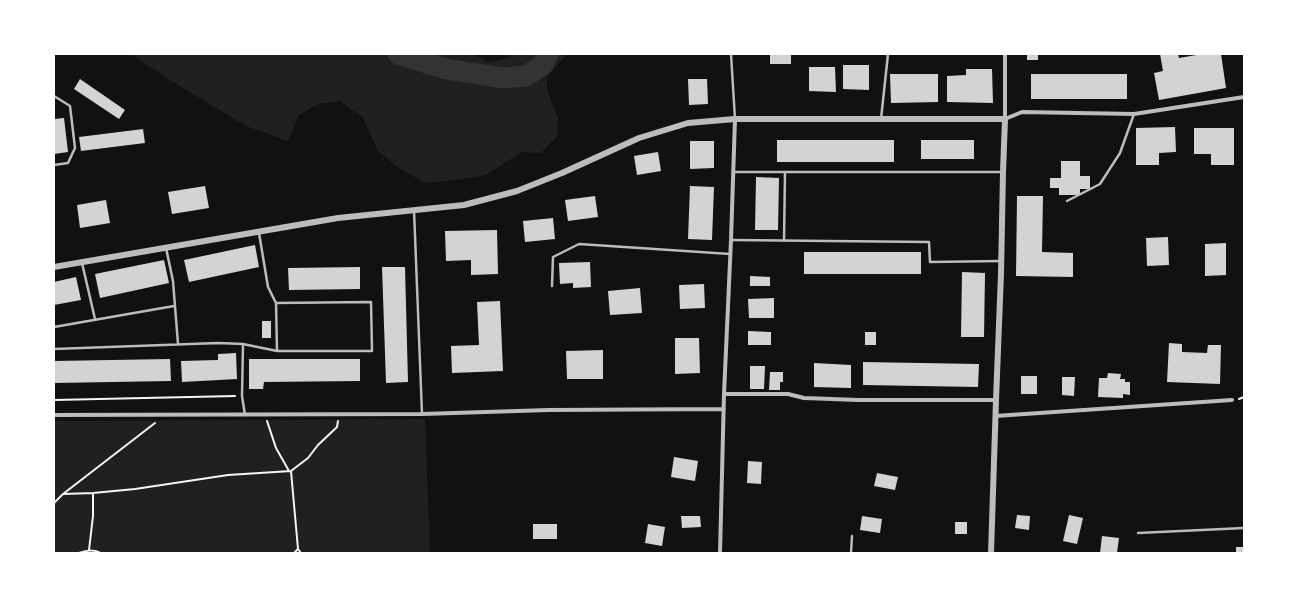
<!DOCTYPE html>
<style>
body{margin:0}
#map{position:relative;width:1298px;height:607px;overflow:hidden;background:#111;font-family:Mulish,sans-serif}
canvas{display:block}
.frame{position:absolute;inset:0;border:55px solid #fff;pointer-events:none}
</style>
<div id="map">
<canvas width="1298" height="607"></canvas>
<div class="frame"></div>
</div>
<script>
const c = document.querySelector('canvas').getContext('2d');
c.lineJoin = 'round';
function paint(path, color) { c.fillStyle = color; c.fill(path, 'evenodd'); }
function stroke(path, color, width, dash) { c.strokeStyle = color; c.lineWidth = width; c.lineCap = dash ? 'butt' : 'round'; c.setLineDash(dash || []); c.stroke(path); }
const green = new Path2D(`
 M131,54h343l15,8 18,-4 4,-4h56l-20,22v14l11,28 -1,18 -16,17 -19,-1 -36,23 -30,5 -31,3 -29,-17 -18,-15 -15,-33 -23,-17 -22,3 -19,11 -11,26 -42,-15 -81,-49z
 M425,419l5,134h-376v-132z`);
const river = new Path2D(`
 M398,54l48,15 57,9 23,-2 17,-11 5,-11`);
const building = new Path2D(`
 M770,54h21v10h-21z
 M1027,54h11v6h-11z
 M1160,54h18l1,4 23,-4h19l5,34 -67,12 -5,-27 9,-2z
 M843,65h26v25l-26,-1z
 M809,67h26l1,25 -27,-1z
 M966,69h26l1,34 -46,-1v-26l19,-1z
 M890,74h48v28l-47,1z
 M1031,74h96v25h-96z
 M80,79l45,31 -6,9 -45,-30z
 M688,79h19l1,25 -19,1z
 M64,118l4,34 -14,2v-35z
 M1175,127l1,25 -17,1v12h-23v-37z
 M1194,128h40v37h-23v-11h-17z
 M143,129l2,14 -64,8 -2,-14z
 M777,140h117v22h-117z
 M921,140h53v19h-53z
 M690,141h24v27l-24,1z
 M658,152l3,19 -24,4 -3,-19z
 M1061,161h19v15h10v13h-10v6h-21v-7h-9v-10h11z
 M756,177l23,1 -1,52h-23z
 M205,186l4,22 -37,6 -4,-22z
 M690,186l24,1 -2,53 -24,-1z
 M595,196l3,21 -30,4 -3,-21z
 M1017,196h26l-1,56 31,1v24l-57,-1z
 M106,200l4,23 -30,5 -3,-23z
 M553,218l2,21 -30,3 -2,-21z
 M497,230l1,44 -27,1v-15l-25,1 -1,-30z
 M1168,237l1,28 -22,1 -1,-28z
 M1226,243v32l-21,1v-32z
 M255,245l4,22 -70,15 -5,-22z
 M804,252h117v22h-117z
 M164,260l5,23 -69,15 -5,-24z
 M590,262l1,25 -18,1v-5l-13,1 -1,-21z
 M360,267v22l-71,1 -1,-22z
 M382,267h23l3,115 -22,1z
 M962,272l23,1 -1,64h-23z
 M750,276l20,1v9h-20z
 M76,277l5,23 -27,5v-23z
 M704,284l1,24 -25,1 -1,-24z
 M640,288l2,25 -32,2 -2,-24z
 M774,298v20h-25l-1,-19z
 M500,301l3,70 -51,2 -1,-27 28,-1 -2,-43z
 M262,321h9v17h-9z
 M748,331l23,1v13h-23z
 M865,332h11v13h-11z
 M675,338h24l1,35 -25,1z
 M1169,343l13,1v8l25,1 1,-8h13l-1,39 -53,-2z
 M603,350v29h-36l-1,-28z
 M236,353l1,26 -55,3 -1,-21 37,-1v-6z
 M170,359l1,22 -117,2v-22z
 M249,359h111v22l-96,1 -1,7h-14z
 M863,362l116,2 -1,23 -115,-2z
 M814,363l37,2v23l-37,-1z
 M750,366h15l-1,23h-14z
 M770,372h13v10h-3v8h-11z
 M1108,373l13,1 -1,5h5v3h5v13l-7,-1v4l-25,-1 1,-19h8z
 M1021,376h16v18h-16z
 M1062,377h13l-1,19 -12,-1z
 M674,457l24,4 -3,20 -24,-4z
 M748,461l14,1 -1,22 -14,-1z
 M877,473l21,4 -3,13 -21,-4z
 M1017,515l13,1 -1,14 -14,-2z
 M1069,515l14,3 -6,26 -14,-3z
 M681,516h19l1,11 -19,1z
 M862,516l20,3 -2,14 -20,-3z
 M955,522h12v12h-12z
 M533,524h24v15h-24z
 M648,524l17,3 -3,19 -17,-3z
 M1102,536l17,2 -2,15h-17z
 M1236,547h8v6h-8z`);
const path = new Path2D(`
 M1239,399l5,-2
 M54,400l181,-4
 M267,421l9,27 13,23
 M291,471l7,78 -4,4
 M63,494l30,-1 42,-4 93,-14 63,-4 17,-13 10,-13 19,-18 1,-6
 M54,503l9,-9 92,-71
 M298,549l3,4
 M89,550l4,-34v-23
 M79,553c8,-3 15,-4 22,0`);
const service = new Path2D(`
 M731,54l4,65
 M54,96l16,10 5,42 -7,15 -14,2
 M881,119l7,-65
 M734,172h269
 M1067,201l33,-17 20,-31 14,-39
 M414,210l8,204
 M259,233l9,54 8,16 1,48
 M731,240l198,2 1,20 71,-1
 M784,241l1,-68
 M166,248l7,33 5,63
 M82,263l13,56
 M552,286l1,-29 26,-13 151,10
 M54,327l120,-21
 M243,344l-1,52 3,19
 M54,349l164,-6 25,1 34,7h95l-1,-49 -95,1
 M1138,533l106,-5
 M851,553l1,-17`);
const minor = new Path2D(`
 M1005,54v65l17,-7 112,2 110,-17
 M724,394h64l16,4 54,2h138
 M54,415l368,-1 127,-4 175,-1
 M995,416l237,-16
 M720,553l4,-159 7,-154 4,-121`);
const tertiary = new Path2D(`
 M54,267l284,-49 126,-13 53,-14 45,-18 77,-35 49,-15 47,-4h270l-2,53 -2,102 -5,126 -5,153`);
paint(green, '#202020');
stroke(river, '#333', 21);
paint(building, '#d3d3d3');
stroke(path, '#f5f5f5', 2);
stroke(service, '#bcbcbc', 2.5);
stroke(minor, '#bcbcbc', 4);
stroke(tertiary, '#bcbcbc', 6);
</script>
